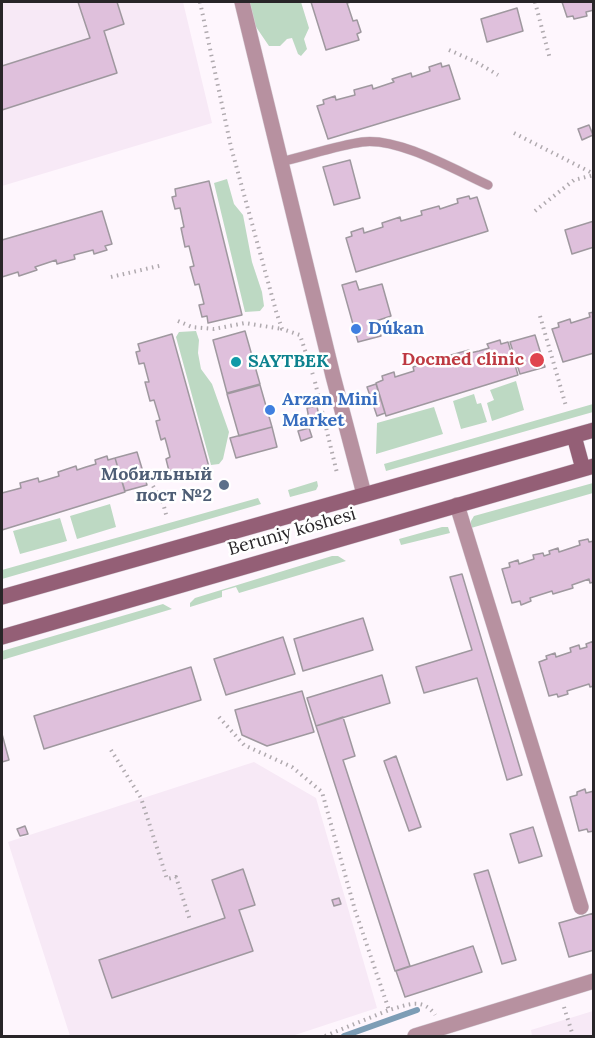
<!DOCTYPE html>
<meta charset="utf-8">
<style>
body{margin:0}
#map{position:relative;width:595px;height:1038px;overflow:hidden;background:#fef6fd;font-family:Lora,serif}
canvas{display:block}
.frame{position:absolute;inset:0;border:3px solid #282528;pointer-events:none}
</style>
<div id="map">
<canvas width="595" height="1038"></canvas>
<div class="frame"></div>
</div>
<script>
const c = document.querySelector('canvas').getContext('2d');
c.lineJoin = 'round';
function paint(path, color) { c.fillStyle = color; c.fill(path, 'evenodd'); }
function stroke(path, color, width, dash) { c.strokeStyle = color; c.lineWidth = width; c.lineCap = dash ? 'butt' : 'round'; c.setLineDash(dash || []); c.stroke(path); }
function label(font, color, halo, rows, align = 'center') {
  c.font = font + ' Lora,serif'; c.lineWidth = 5; c.setLineDash([]); c.textBaseline = 'middle'; c.strokeStyle = halo; c.fillStyle = color; for (const [text, x, y, turn = 0] of rows) {
    c.save(); c.translate(x, y); c.rotate((+turn || 0) * Math.PI / 180); c.textAlign = isNaN(turn) ? turn : align; if (halo) c.strokeText(text, 0, 0); c.fillText(text, 0, 0); c.restore();
  }
}
const built = new Path2D(`
 M2,2h181l29,121 -210,63z
 M254,762l62,36 61,210 -85,28h-222l-62,-194z
 M593,1011v25h-61l-1,-6z`);
const green = new Path2D(`
 M249,2h52l8,26 -5,11 3,10 -6,7 -3,-2 -6,-16 -5,1 -7,7h-11l-15,-22z
 M227,179l7,25 9,11 9,47 10,30 2,14 -4,5 -15,1 -31,-129z
 M196,331l3,9 -1,13 3,16 11,15 17,48 -6,27 -4,5 -8,1 -35,-128 3,-5z
 M516,381l8,29 -32,11 -5,-18 7,-3 -4,-10z
 M474,394l3,10 4,-1 6,19 -26,7 -8,-28z
 M593,404v8l-207,59 -2,-7z
 M434,407l9,27 -67,20 1,-31z
 M317,481l1,5 -2,4 -26,7 -2,-7z
 M593,483v10l-122,35v-7l3,-5z
 M258,498l3,6 -259,75v-9z
 M110,504l6,23 -39,12 -7,-23z
 M60,518l7,23 -47,13 -7,-23z
 M442,527h6l2,6 -49,12 -2,-6z
 M332,556h6l8,5 -107,32 -3,-6 -14,4v6l-32,10v-4l5,-5z
 M163,604l9,5 -170,51v-9z`);
const stream = new Path2D(`
 M344,1036l73,-26`);
const building = new Path2D(`
 M78,2h39l7,22 -20,7 13,42 -115,37v-44l88,-28z
 M311,2h40l-4,1 6,18 4,-1 4,12 -4,2 2,6 -33,10z
 M562,2h32v8l-8,2 1,4 -13,3 -1,-3 -6,1z
 M517,8l6,23 -36,11 -6,-23z
 M441,63l1,4 7,-2 11,34 -132,40 -11,-33 7,-2 -1,-4 12,-4 1,4 19,-5 -1,-5 18,-5 1,4 21,-7 -2,-3 19,-6 1,4 18,-6 -1,-4z
 M589,125l4,10 -11,5 -4,-11z
 M350,160l10,38 -26,7 -11,-38z
 M209,181l33,134 -34,8 -1,-7 -5,1 -3,-12 5,-1 -5,-20 -4,1 -5,-18 4,-1 -5,-20 -4,1 -4,-19 3,-1 -4,-19 -5,1 -3,-12 4,-1 -1,-7z
 M469,196l1,3 7,-2 11,34 -132,41 -10,-34 6,-2 -1,-4 12,-4 1,5 19,-6 -1,-4 18,-6 1,4 21,-6 -1,-4 18,-5 1,3 18,-6 -1,-4z
 M102,211l10,33 -7,2 2,4 -13,4 -1,-4 -19,5 1,4 -18,5 -1,-4 -21,7 2,3 -18,6 -1,-4 -16,5v-37z
 M594,221v26l-22,7 -7,-24z
 M356,281l3,9 23,-6 9,32 -15,5 5,15 -23,6 -16,-57z
 M594,312v41l-31,9 -11,-33 7,-2 -1,-4 12,-4 1,4 19,-6 -1,-4z
 M245,331l15,53 -33,9 -14,-53z
 M172,334l37,133 -34,9 -2,-6 -4,1 -3,-12 4,-2 -2,-8 -3,-11 -4,2 -5,-19 4,-1 -6,-20 -4,1 -5,-19h4l-5,-19 -5,1 -3,-12 4,-1 -2,-7z
 M535,335l10,32 -25,7 -10,-32z
 M500,340l1,4 7,-2 10,33 -132,41 -10,-33 7,-3 -1,-4 12,-4 1,5 19,-6 -1,-4 18,-6 1,4 20,-6 -1,-4 18,-5 1,3 9,-2 10,-3 -2,-4z
 M376,384l9,29 -8,3 -10,-29z
 M260,385l12,42 -33,9 -12,-42z
 M317,406l2,11 -10,2 -2,-11z
 M272,427l5,20 -41,11 -6,-20z
 M309,428l3,9 -11,4 -3,-10z
 M137,452l10,33 -22,6 -10,-33z
 M107,456l1,4 7,-2 10,34 -123,38v-39v2l19,-5 -1,-5 18,-5 1,4 20,-6 -1,-4 18,-6 1,4 9,-3 10,-3 -1,-4z
 M588,539l1,3 5,-1v41l-4,1 -1,-4 -17,6 1,3 -20,6 -1,-3 -22,7 1,3 -10,4 -1,-4 -8,2 -10,-34 8,-2 -1,-4 9,-3 1,4 15,-5 -1,-4 10,-2 1,3 6,-2 -1,-3 9,-3 1,4 21,-7 -1,-4z
 M462,574l60,201 -15,5 -30,-102 -53,15 -8,-26 56,-17 -22,-73z
 M363,618l10,32 -70,21 -9,-32z
 M283,637l12,37 -69,21 -12,-36z
 M594,641v45l-4,1 -1,-3 -22,7 1,3 -10,3 -1,-3 -8,2 -10,-34 8,-3 -1,-3 9,-3 1,4 15,-5 -1,-4 9,-3 1,4 7,-2 -1,-3z
 M191,667l10,33 -157,49 -10,-33z
 M382,675l8,28 -74,23 -9,-28z
 M302,691l12,41 -47,14 -25,-11 -7,-25z
 M343,717l12,39 -12,4 67,206 -15,5 -79,-245z
 M2,734l7,26 -7,2z
 M396,756l25,71 -12,4 -25,-70z
 M585,789l1,4 8,-2v40l-6,1 -1,-3 -8,2 -9,-34 7,-2v-3z
 M25,826l3,8 -8,2 -3,-7z
 M533,827l9,29 -23,7 -9,-29z
 M243,869l12,36 -16,5 14,41 -141,47 -13,-38 126,-42 -13,-38z
 M488,870l28,90 -14,4 -28,-90z
 M339,898l2,6 -7,2 -2,-6z
 M594,913v37l-25,7 -10,-34z
 M473,946l9,26 -77,25 -9,-26z`);
const path = new Path2D(`
 M200,2l31,145 45,164 6,18 18,6 13,40
 M535,2l15,57
 M449,50l27,12 22,13
 M514,133l80,41
 M535,211l39,-31 20,-5
 M111,277l52,-12
 M540,316l26,90
 M178,321l14,6 22,2 31,-6 37,6
 M315,382l22,91
 M153,486l10,17 4,15
 M219,717l25,28 48,22 30,25 33,118 34,100c18,-5 34,-13 46,5
 M111,750l30,48 26,81 9,-2 14,43
 M564,1007l9,29
 M325,1036l64,-26`);
const service = new Path2D(`
 M280,162c27,-6 55,-16 82,-20 36,-5 93,28 126,43`);
const minor = new Path2D(`
 M242,2l91,374 31,118
 M457,505l124,402
 M415,1036l179,-55`);
const secondary = new Path2D(`
 M574,436l9,33
 M2,597l592,-167
 M2,637l592,-171`);
const markers = [
 [356,329,6,"#3f7fe0"],
 [537,360,8,"#e0444e"],
 [236,362,6,"#0f9aa8"],
 [270,410,6,"#3f7fe0"],
 [224,485,6,"#5c6f8a"]
];
const shopNames = [
 ["Dúkan",368,329],
 ["Arzan Mini",282,400],
 ["Market",282,421]
];
const healthNames = [
 ["Docmed clinic",524,360]
];
const cultureNames = [
 ["SAYTBEK",248,362]
];
const serviceNames = [
 ["Мобильный",212,475],
 ["пост №2",212,496]
];
const streetNames = [
 ["Beruniy kóshesi",292,532,-16]
];
paint(built, '#f7e9f6');
paint(green, '#bdd9c3');
stroke(stream, '#7d9db6', 6);
paint(building, '#dfc0dc');
stroke(building, '#9f989f', 1.5);
stroke(service, '#d7d0d7', 10);
stroke(minor, '#d7d0d7', 16);
stroke(secondary, '#d7d0d7', 16);
stroke(path, '#b0aaaf', 4, [1.5, 4.5]);
stroke(service, '#b791a0', 9);
stroke(minor, '#b791a0', 15);
stroke(secondary, '#945f76', 15);
for (const [x, y, r, color] of markers) { const dot = new Path2D(); dot.arc(x, y, r, 0, 2 * Math.PI); c.fillStyle = color; c.fill(dot); stroke(dot, '#fff', 2); }
label('bold 18px', '#366cbe', '#fff', shopNames, 'left');
label('bold 18px', '#be3a42', '#fff', healthNames, 'right');
label('bold 18px', '#0d838f', '#fff', cultureNames, 'left');
label('bold 18px', '#4e5e75', '#fff', serviceNames, 'right');
label('18px', '#282528', '#fff', streetNames);
</script>
